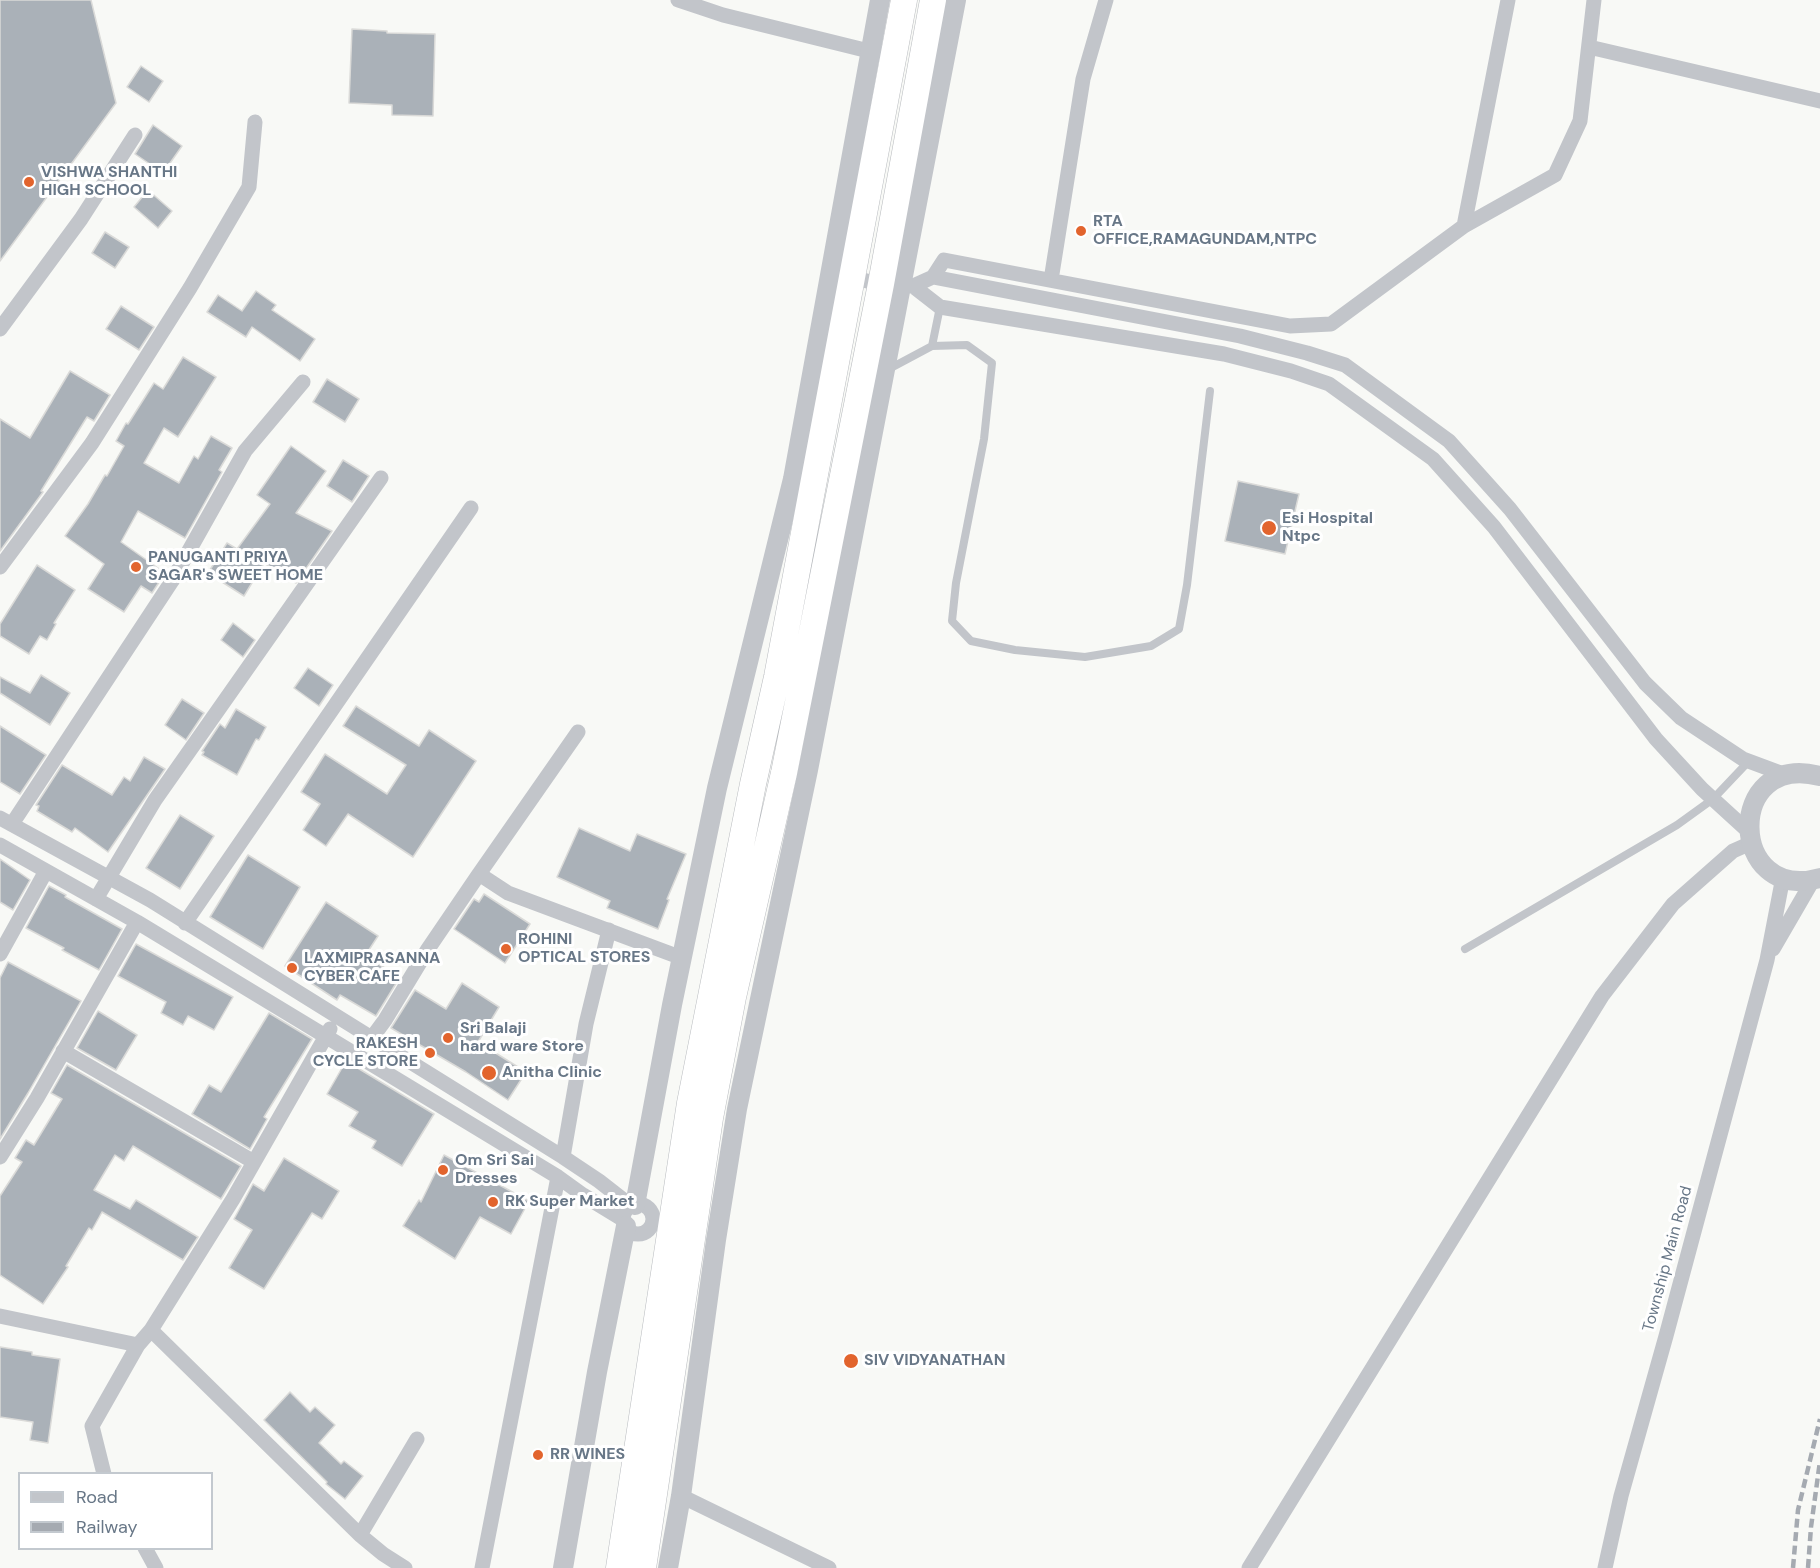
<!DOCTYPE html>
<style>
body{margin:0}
#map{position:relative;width:1820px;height:1568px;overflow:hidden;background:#f8f9f6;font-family:"DM Sans",sans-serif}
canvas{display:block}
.legend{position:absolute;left:18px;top:1472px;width:195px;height:78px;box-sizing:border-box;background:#fff;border:2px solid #c3c9cf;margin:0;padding:8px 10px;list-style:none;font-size:18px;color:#687787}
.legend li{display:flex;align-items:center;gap:12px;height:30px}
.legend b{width:30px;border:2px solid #c3c9cf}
</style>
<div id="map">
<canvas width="1820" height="1568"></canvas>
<ul class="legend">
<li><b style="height:8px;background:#c2c5ca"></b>Road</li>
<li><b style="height:8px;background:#a5aab1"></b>Railway</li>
</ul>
</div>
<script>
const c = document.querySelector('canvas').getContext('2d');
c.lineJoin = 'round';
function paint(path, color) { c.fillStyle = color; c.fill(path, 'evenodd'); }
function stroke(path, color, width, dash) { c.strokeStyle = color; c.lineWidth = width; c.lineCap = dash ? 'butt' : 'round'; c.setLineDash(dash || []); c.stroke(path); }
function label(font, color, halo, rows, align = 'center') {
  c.font = font + ' "DM Sans",sans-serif'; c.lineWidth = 6; c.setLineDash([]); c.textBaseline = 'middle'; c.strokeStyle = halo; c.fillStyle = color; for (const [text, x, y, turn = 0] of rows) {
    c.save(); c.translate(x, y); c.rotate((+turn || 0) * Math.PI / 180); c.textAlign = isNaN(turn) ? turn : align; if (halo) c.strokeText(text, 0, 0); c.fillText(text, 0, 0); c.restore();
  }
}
const building = new Path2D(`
 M0,0h91l25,103 -116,158z
 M352,29l35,2v2l48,1 -2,82 -41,-1v-10l-43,-2z
 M141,66l22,15 -14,21 -22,-15z
 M153,125l29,21 -19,27 -28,-19z
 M148,190l24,21 -14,17 -24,-21z
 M105,232l24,15 -14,21 -23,-15z
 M256,291l20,14 -4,5 43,29 -15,22 -48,-34 -6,10 -39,-25 11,-17 24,16z
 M121,306l33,21 -15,23 -33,-21z
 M183,357l33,20 -38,60 -14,-9 -20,35 35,20 15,-27 4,3 13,-23 21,12 -13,22 3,2 -37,66 -47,-27 -17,31 44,31 -13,20 -11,-7 -17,26 -36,-23 16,-25 -39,-28 23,-32 17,-29 2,1 17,-30 -8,-5 10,-18 2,1 26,-41 9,6z
 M70,371l40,24 -16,26 -7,-4 -46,74 2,1 -43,59v-132l30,19z
 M327,379l32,20 -14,23 -32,-20z
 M291,446l35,25 -30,42 36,18 -36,52 -32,-20 -20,33 -36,-23 19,-30 10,6 33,-45 -13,-9z
 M343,460l26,16 -17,26 -25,-16z
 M1238,481l61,13 -14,60 -60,-13z
 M37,565l38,25 -21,33 2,1 -9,16 -7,-4 -11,18 -29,-18v-12z
 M233,623l22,17 -12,17 -22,-17z
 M308,668l25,17 -14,21 -25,-18z
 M41,675l29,18 -20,32 -50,-32v-16l30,16z
 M182,699l22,14 -18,27 -21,-15z
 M356,706l63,40 10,-16 47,31 -63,96 -65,-43 -22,32 -23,-16 17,-26 -19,-12 24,-38 62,40 19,-29 -63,-39z
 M236,709l30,18 -7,13 -3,-1 -19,36 -35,-20 2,-3 -2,-1 18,-27 5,4z
 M0,726l46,29 -26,39 -20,-12z
 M144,757l21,12 -57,83 -33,-24 -3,4 -35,-21 2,-5 -3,-1 26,-40 50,30 12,-18 6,4z
 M180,815l34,21 -34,53 -34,-21z
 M579,828l51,23 7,-17 49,20 -19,45 2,1 -11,29 -51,-21 3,-7 -53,-24z
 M248,855l52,32 -37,62 -53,-32z
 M0,859l30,21 -17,30 -13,-8z
 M49,886l17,9 -1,2 57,32 -23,41 -37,-20 2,-2 -38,-20z
 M484,894l46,30 -25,39 -51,-34 20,-30 5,3z
 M326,902l52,34 -13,20 35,21 -24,39 -36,-21 -3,5 -52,-34z
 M136,944l97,53 -19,33 -26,-14 -5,9 -22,-12 5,-11 -48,-26z
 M8,962l73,39 -53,92 -28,46v-161z
 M462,983l37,24 -21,35 48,30 -18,28 -42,-28 -75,-44 24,-38 31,19z
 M98,1011l39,24 -21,35 -39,-22z
 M269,1013l43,26 -48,78 3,2 -17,30 -58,-35 17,-29 12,7z
 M346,1061l88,53 -32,52 -30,-18 4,-7 -27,-15 9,-14 -31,-18z
 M67,1065l174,101 -20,33 -88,-53 -9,15 -9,-6 -21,35 36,19 6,-9 62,37 -15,23 -81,-48 -10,18 -3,-2 -23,38 2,1 -25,37 -43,-29v-79l22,-34 -7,-4 11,-18 8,5 28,-46 -11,-6z
 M444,1155l85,46 -18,33 -31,-17 -25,42 -52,-33 16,-26 2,2z
 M284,1158l55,33 -17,28 -10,-6 -48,76 -35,-21 23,-38 -18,-11 19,-35 11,7z
 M0,1347l32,5v3l28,4 -12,84 -18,-3 3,-18 -33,-5z
 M290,1392l20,20 5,-5 20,18 -16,18 22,21 3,-3 19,15 -18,23 -19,-15 1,-2 -63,-62z`);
const service = new Path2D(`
 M932,346l8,-39
 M887,370l45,-24 35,-1 25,18 -8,76 -28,144 -4,38 19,20 44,9 70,7 66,-11 28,-17 8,-44 23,-194
 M1465,949l212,-124 36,-26 36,-38`);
const minor = new Path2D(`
 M678,0l45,15 158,39
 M1589,47l231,54
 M1464,226l44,-226
 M844,276l37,8 32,2 27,21 284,47 67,17 38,13 104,75 61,68 162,212 46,50 46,42
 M933,277l11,-17 346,66 41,-2 133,-98 91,-51 25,-54 14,-121
 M1051,280l32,-201 23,-79
 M913,286l20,-9 307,59 67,17 38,12 104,76 61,68 135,174 36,35 62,41 43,16
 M0,329l81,-110 54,-84
 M0,567l92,-124 98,-155 59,-101 6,-65
 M578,732l-99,142 29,19 174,65
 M0,818l150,82 413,257 36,24 32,25
 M12,824l160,-243 73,-130 58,-69
 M0,845l137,77 421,255 25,18 41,25
 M96,899l59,-99 226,-322
 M185,923l286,-415
 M1773,949l40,-69
 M0,954l46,-83
 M371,1039l14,-19 43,-71 51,-75
 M63,1051l191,111
 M0,1157l37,-59 100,-176
 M563,1157l23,-133 23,-94
 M623 1219a15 15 0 1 1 30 0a15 15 0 1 1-30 0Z
 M0,1316l138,29
 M151,1330l209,205 23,19 22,14
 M104,1474l-12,-48 46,-81 13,-15 82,-131 97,-170
 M681,1496l148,72
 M360,1535l57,-96
 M145,1548l11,20
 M482,1568l76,-391
 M1249,1568l353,-572 71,-92 60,-53 18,-8
 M1605,1568l16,-72 45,-160 101,-376 16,-83`);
const tertiary = new Path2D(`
 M1820,776c-96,-25 -92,128 0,102
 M635,1205l37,-200 45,-217 76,-309 87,-479
 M563,1568l34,-196 29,-146
 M668,1568l13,-72 35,-256 21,-131 71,-339 148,-770`);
const trunk = new Path2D(`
 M619,1568l71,-465 63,-319 24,-107 127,-677
 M643,1568l67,-450 23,-121 51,-224 97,-489 52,-284`);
const rail = new Path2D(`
 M1793,1568l5,-58 22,-91
 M1808,1568l3,-41 9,-66`);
const markers = [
 [29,182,6,"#e2642d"],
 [1081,231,6,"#e2642d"],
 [1269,528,8,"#e2642d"],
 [136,567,6,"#e2642d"],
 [506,949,6,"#e2642d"],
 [292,968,6,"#e2642d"],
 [448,1038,6,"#e2642d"],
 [430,1053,6,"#e2642d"],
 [489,1073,8,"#e2642d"],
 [443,1170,6,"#e2642d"],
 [493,1202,6,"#e2642d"],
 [851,1361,8,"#e2642d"],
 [538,1455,6,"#e2642d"]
];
const poiNames = [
 ["VISHWA SHANTHI",41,173],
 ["HIGH SCHOOL",41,191],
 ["RTA",1093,222],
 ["OFFICE,RAMAGUNDAM,NTPC",1093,240],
 ["Esi Hospital",1282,519],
 ["Ntpc",1282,537],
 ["PANUGANTI PRIYA",148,558],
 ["SAGAR's SWEET HOME",148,576],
 ["ROHINI",518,940],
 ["OPTICAL STORES",518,958],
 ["LAXMIPRASANNA",304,959],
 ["CYBER CAFE",304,977],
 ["Sri Balaji",460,1029],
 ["hard ware Store",460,1047],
 ["RAKESH",418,1044,"right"],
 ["CYCLE STORE",418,1062,"right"],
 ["Anitha Clinic",502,1073],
 ["Om Sri Sai",455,1161],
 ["Dresses",455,1179],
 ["RK Super Market",505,1202],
 ["SIV VIDYANATHAN",864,1361],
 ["RR WINES",550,1455]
];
const streetNames = [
 ["Township Main Road",1668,1259,-75]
];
paint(building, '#aab1b8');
stroke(building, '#dadad8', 1.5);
stroke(trunk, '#b7babe', 27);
stroke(service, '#c2c5ca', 8);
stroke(minor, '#c2c5ca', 15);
stroke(tertiary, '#c2c5ca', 20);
stroke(trunk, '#fff', 26);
stroke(rail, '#a5aab1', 4.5, [9, 4.5]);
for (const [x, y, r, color] of markers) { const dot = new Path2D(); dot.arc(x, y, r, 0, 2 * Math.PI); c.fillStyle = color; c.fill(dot); stroke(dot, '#fff', 2); }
label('bold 16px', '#687787', '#fff', poiNames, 'left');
label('16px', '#687787', '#fff', streetNames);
</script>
